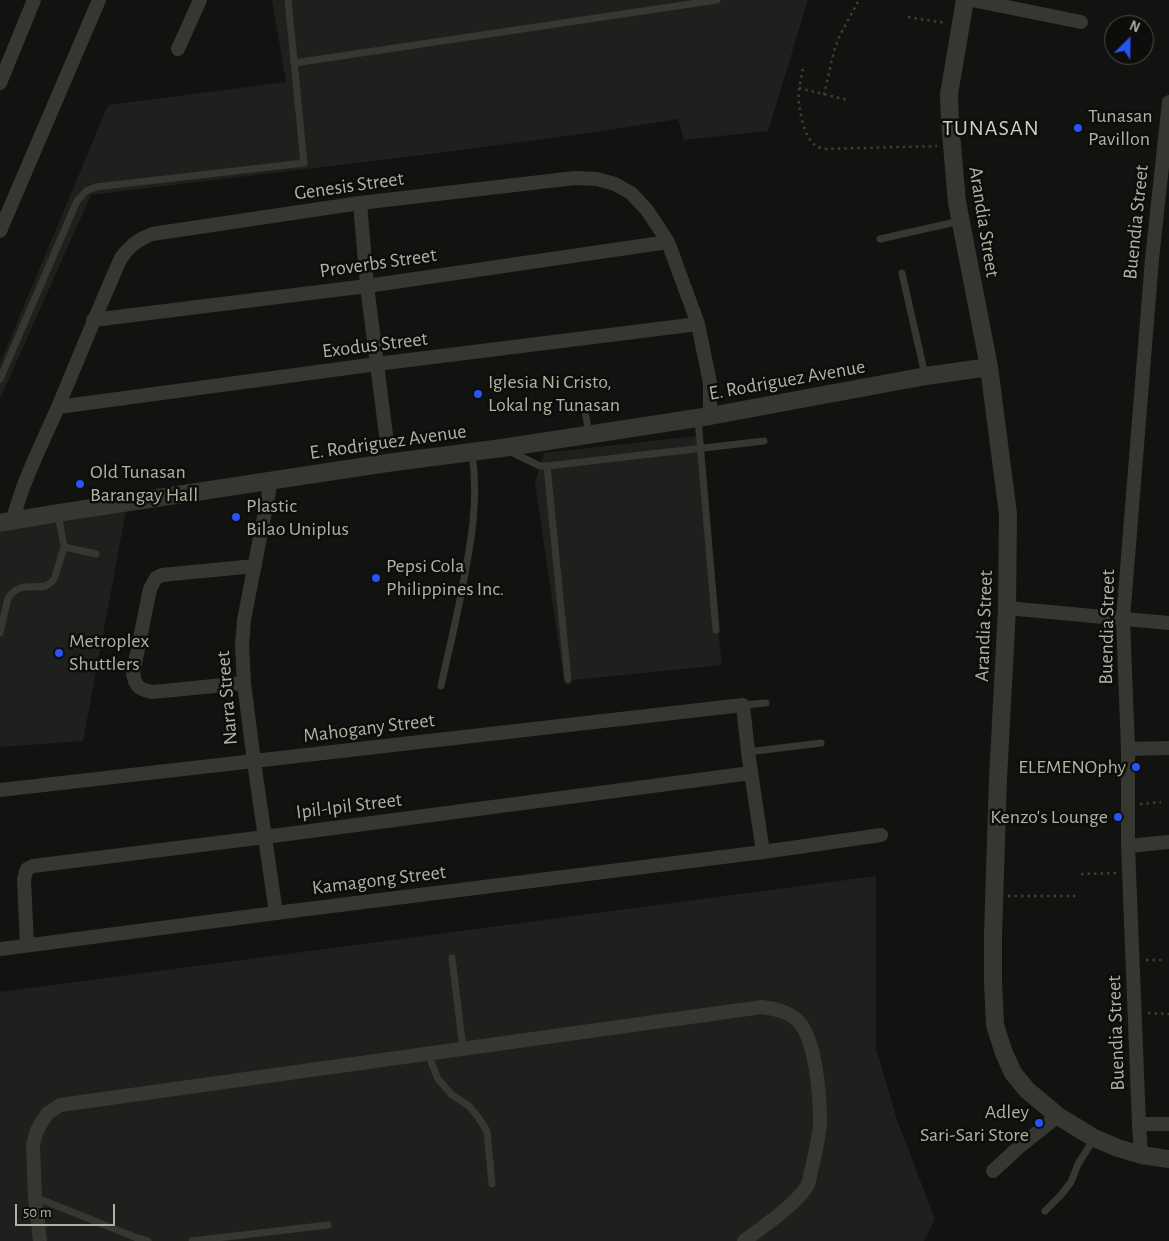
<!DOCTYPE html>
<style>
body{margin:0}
#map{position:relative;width:1169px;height:1241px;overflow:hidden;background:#121211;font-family:"Alegreya Sans",sans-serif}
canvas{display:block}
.north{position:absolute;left:1104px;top:15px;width:50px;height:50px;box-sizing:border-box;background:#0d0d0c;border:1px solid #4f4e48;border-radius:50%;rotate:23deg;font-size:14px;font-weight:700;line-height:20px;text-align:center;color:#b3b0a2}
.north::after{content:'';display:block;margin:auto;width:18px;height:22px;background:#2754f4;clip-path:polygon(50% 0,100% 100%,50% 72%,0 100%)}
.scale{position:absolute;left:15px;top:1204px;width:100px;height:22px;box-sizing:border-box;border:2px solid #b3b0a2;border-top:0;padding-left:6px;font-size:15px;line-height:18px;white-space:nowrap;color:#b3b0a2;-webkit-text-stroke:4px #0d0d0c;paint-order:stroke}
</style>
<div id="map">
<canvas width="1169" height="1241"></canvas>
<div class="north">N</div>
<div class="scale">50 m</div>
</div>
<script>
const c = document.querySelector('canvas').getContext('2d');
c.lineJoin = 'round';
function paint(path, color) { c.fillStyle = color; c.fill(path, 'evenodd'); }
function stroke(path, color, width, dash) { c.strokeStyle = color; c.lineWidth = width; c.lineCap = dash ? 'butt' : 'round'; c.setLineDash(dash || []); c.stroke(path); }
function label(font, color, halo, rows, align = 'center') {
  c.font = font + ' "Alegreya Sans",sans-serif'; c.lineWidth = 5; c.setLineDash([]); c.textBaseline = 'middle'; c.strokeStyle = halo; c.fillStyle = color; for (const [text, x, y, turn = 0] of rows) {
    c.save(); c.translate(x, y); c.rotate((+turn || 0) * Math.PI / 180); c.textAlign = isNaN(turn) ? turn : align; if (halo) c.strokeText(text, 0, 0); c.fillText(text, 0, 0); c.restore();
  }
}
const built = new Path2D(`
 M272,0h536l-40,131 -84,9 -6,-21 -81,13 -167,22 -339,41 -91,204v-36l108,-258 178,-23z
 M696,436l26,229 -158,16 -29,-198 9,-30z
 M126,511l-43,230 -83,6v-215l60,-12z
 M876,876v172l21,72 38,99 -11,22h-924v-249z`);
const path = new Path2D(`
 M908,17l38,6
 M803,69c-1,6 -3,13 -4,20 -2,14 4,48 16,56 3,3 7,3 11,4l111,-3
 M799,88l48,12
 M824,95l10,-44 6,-16 19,-35
 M1140,804l21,-2
 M1081,874l36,-1
 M1008,896h71
 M1146,960h18
 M1148,1013l21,1`);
const service = new Path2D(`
 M294,63l423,-63
 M880,239l80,-18
 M902,273l23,102
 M0,379l77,-178 9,-10 10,-4 208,-24 -16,-163
 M584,405l5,29
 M698,419l18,211
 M507,450l33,16h7l217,-25
 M547,466l21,214
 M64,547l32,7
 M0,633l8,-35c16,-23 36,0 47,-21l9,-30 -6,-34
 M441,686c7,-32 15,-64 21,-97 9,-45 17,-90 10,-136
 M743,705l23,-2
 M748,752l73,-9
 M452,958l11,91
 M428,1054l10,25 14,16 17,11 9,11 9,14 5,53
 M35,1197l102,41 11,3
 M1045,1211l16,-16 10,-13 7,-18 16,-25
 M192,1241l136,-16`);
const minor = new Path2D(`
 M972,0l109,22
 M178,49l22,-49
 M0,83l34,-83
 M360,203l7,83 19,149
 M0,231l99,-231
 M93,320l274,-34 301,-44
 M58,407l319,-43 321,-40
 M271,481l-27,139 -2,26 2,37 10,79 22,151
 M13,520c10,-40 29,-76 45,-113 21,-50 41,-100 63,-149 8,-12 17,-19 31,-24l208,-31 215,-25 22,1 18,5 16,9 16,17 21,32 30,82 12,59v33
 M1007,608l162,15
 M244,683l-91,9c-13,-2 -18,-5 -20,-19l17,-84 6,-11 6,-3 93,-9
 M1128,749l41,-1
 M0,790l743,-85 5,47 15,100
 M1128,846l41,-4
 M27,945l-3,-66 3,-10 6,-3 232,-29 486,-64
 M0,949l276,-36 487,-61 118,-17
 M1139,1124h30
 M1141,1155l-2,-31 -11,-278v-97l-5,-130 29,-360 17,-157
 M993,1171l26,-24 39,-31
 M40,1241l-5,-44 -2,-52 3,-12 5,-10 7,-10 12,-8 702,-98c13,2 25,4 35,13 19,17 23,77 23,103 -1,15 -5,30 -8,45 -2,5 -2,13 -5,18 -10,18 -46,42 -63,55`);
const tertiary = new Path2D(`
 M965,0l-16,94 1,28 7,80 32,165 19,147 -1,94 -9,171 -5,156v46l2,44 9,28 9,20 14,17 31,26 36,22 24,10 23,7 28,4
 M0,523l58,-10 329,-50 115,-15 208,-32 216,-40 63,-9`);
const markers = [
 [1078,128,5,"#2754f4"],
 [478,394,5,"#2754f4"],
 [80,484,5,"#2754f4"],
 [236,517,5,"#2754f4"],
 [376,578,5,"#2754f4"],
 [59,653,5,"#2754f4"],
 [1136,767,5,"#2754f4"],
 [1118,817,5,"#2754f4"],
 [1039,1123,5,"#2754f4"]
];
const poiNames = [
 ["Tunasan",1088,116],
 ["Pavillon",1088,139],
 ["Iglesia Ni Cristo,",488,382],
 ["Lokal ng Tunasan",488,405],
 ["Old Tunasan",90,472],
 ["Barangay Hall",90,495],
 ["Plastic",246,506],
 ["Bilao Uniplus",246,529],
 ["Pepsi Cola",386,566],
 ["Philippines Inc.",386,589],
 ["Metroplex",69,641],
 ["Shuttlers",69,664],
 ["ELEMENOphy",1126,767,"right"],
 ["Kenzo's Lounge",1108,817,"right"],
 ["Adley",1029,1112,"right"],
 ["Sari-Sari Store",1029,1135,"right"]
];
const streetNames = [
 ["Genesis Street",349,186,-8],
 ["Arandia Street",984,222,81],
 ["Buendia Street",1136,222,-84],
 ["Proverbs Street",378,263,-8],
 ["Exodus Street",375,345,-7],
 ["E. Rodriguez Avenue",787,380,-10],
 ["E. Rodriguez Avenue",388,442,-8],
 ["Arandia Street",984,626,-88],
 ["Buendia Street",1107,627,-89],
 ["Narra Street",227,698,-95],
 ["Mahogany Street",369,728,-7],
 ["Ipil-Ipil Street",349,806,-7],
 ["Kamagong Street",379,880,-7],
 ["Buendia Street",1116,1033,-92]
];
const quarterNames = [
 ["TUNASAN",991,128]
];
paint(built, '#1f1f1d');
stroke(path, '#3e3d38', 2.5, [2.5, 4]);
stroke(service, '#373732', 7);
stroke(minor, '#373732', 14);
stroke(tertiary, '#373732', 18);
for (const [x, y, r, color] of markers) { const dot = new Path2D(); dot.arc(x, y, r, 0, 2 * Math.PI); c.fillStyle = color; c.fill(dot); stroke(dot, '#0d0d0c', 2); }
label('20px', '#b3b0a2', '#0d0d0c', poiNames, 'left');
label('20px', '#b3b0a2', '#0d0d0c', streetNames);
c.letterSpacing = '1px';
label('22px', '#cfcdc3', '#0d0d0c', quarterNames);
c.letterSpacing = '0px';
</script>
